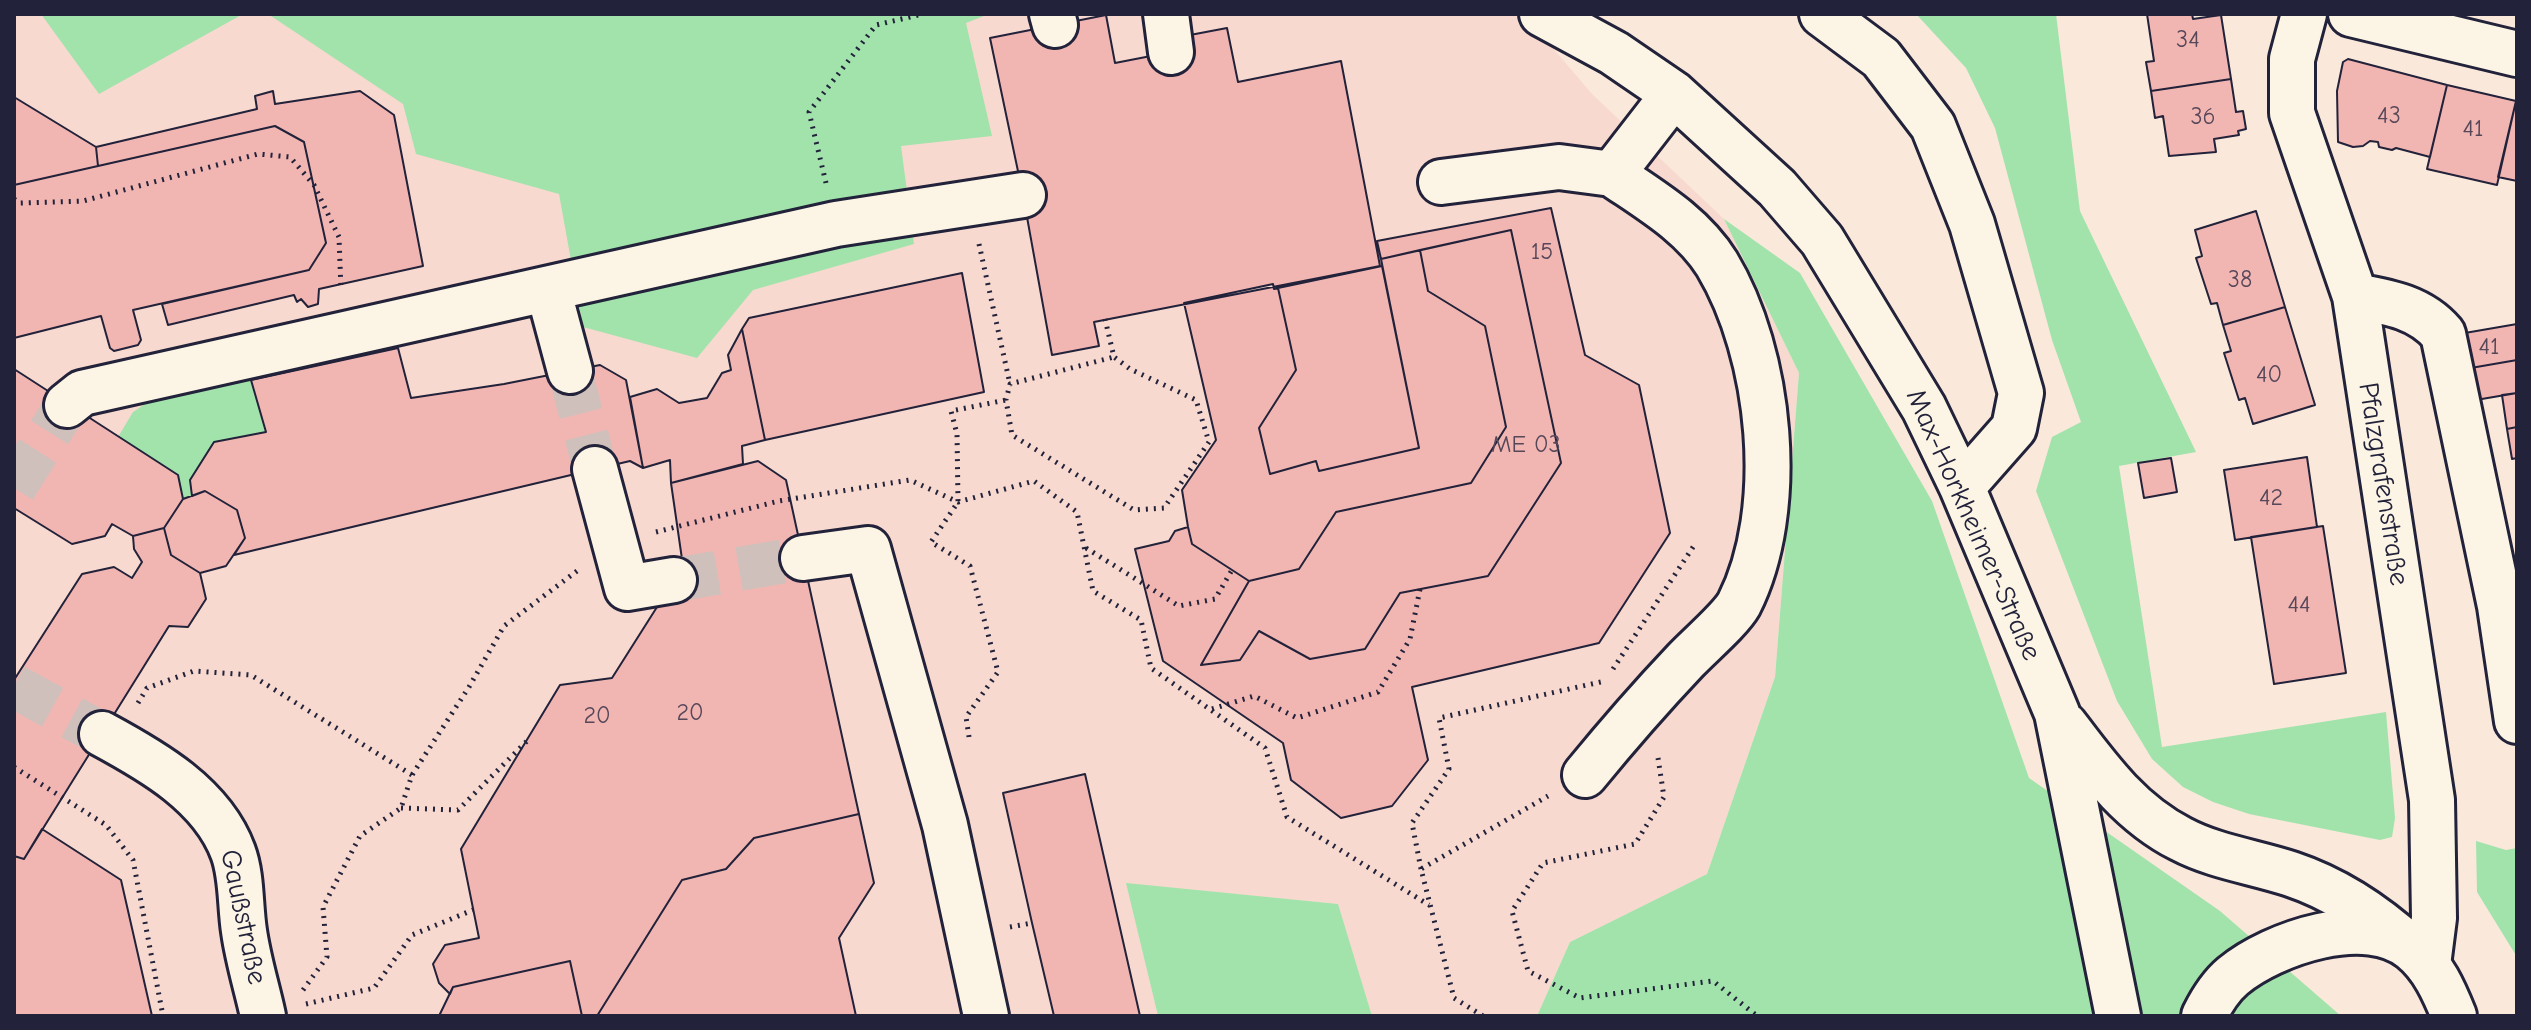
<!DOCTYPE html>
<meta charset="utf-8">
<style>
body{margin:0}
#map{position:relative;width:2531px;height:1030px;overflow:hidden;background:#fae8db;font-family:"Comic Neue",sans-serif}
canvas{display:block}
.frame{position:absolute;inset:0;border:16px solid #22223b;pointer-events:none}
</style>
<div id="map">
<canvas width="2531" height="1030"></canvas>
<div class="frame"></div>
</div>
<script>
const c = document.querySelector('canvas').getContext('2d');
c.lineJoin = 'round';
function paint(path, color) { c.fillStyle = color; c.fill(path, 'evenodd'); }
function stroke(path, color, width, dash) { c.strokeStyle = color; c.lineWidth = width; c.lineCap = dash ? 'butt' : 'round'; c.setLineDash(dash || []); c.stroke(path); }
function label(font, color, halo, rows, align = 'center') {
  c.font = font + ' "Comic Neue",sans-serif'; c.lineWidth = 6; c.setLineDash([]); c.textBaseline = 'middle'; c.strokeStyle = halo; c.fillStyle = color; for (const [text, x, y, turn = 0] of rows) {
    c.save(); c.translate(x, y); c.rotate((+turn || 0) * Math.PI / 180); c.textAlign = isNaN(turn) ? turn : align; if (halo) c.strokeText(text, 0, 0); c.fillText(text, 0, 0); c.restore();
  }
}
const built = new Path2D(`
 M14,14h1510l68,80 132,125 75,154 -24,304 -68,197 -137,68 -33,74h-165l-35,-112 -210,-20 31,132h-1144z`);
const green = new Path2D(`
 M41,14h202l-144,80z
 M268,14h721l-23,9 26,113 -91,10 13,98 -161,46 -56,68 -114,-31 -24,-133 -143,-40 -13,-50z
 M1916,14h140l24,197 116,241 -77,14 43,281 224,-35 9,106 -3,19 -12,3 -131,-26 -36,-12 -30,-15 -31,-28 -35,-58 -81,-210 16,-54 29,-15 -29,-82 -57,-212 -29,-60z
 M1724,219l76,54 132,228 97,277 191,133 121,105h-804l33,-74 137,-68 68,-197 24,-304z
 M251,380l15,52 -74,64 -9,3 -5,-25 -60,-37 15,-25 18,-12z
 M2476,841l30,9 11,-2v109l-40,-65z
 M1126,883l212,21 34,112h-214z`);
const building = new Path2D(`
 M2147,14h45l1,5 28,-4 10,64 -80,12 -5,-29 8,-1z
 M1106,15l9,48 77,-15 -2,-13 37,-7 11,54 103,-21 39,205 -286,56 5,24 -47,9 -29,-160 -33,-157z
 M2348,59l99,26 -17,72 -34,-9 -4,2 -13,-3 -1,-5 -8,-1 -7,5 -10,1 -15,-5 -1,-51 6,-29z
 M2231,79l5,33 7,-1 3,18 -8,2 1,4 -25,4 2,13 -47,4 -6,-40 -8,2 -4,-27z
 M2447,85l69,16 -19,84 -70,-16z
 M273,91l2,13 85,-13 34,24 29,151 -104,23 -1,15 -10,3 -7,-8 -4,3 -3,-7 -126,30 -6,-21 147,-34 17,-27 -22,-101 -29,-16 -177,40 -2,-19 161,-38 -2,-13z
 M14,97l82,50 2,19 -84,19z
 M2516,101h1v80l-19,-4z
 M275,126l29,16 22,101 -17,27 -176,40 8,30 -3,5 -24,6 -4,-3 -9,-32 -87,22v-153z
 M1551,208l34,147 54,30 31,148 -71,110 -187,44 16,73 -36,46 -51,12 -50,-38 -8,-37 -120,-82 -28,-112 34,-8 6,-10 13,-4 4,17 57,37 -48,84 39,-5 19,-29 51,28 55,-10 35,-56 88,-17 73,-113 -50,-233 -130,29 -4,-18z
 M2256,211l29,96 -62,18 -6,-22 -6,1 -15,-46 6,-2 -7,-26z
 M1511,230l50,233 -73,113 -88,17 -35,56 -55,10 -51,-28 -19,29 -39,5 48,-84 50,-12 37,-57 135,-29 35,-56 -21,-101 -57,-35 -8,-41z
 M1420,250l8,41 57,35 21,101 -35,56 -135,29 -37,57 -50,12 -57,-37 -4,-17 -6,-37 34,-50 -32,-137 89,-19 1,5 4,-1 18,82 -37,58 11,46 46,-13 3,10 100,-23 -38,-189z
 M1382,266l37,182 -100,23 -3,-10 -46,13 -11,-46 37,-58 -18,-82z
 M962,273l22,119 -219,48 -23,-111 7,-11z
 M2285,307l30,98 -62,19 -8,-26 -6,2 -15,-47 7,-2 -8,-26z
 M2517,324v36l-52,9 -6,-35z
 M742,329l23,111 -23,6 1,18 -72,19 -1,-23 -27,8 -13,-71 27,-8 22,14 28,-5 15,-25 9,-3 -3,-15z
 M398,348l13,50 93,-14 96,-19 26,15 17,88 -13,-7 -396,94 11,-17 -8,-28 -32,-19 -13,5 -2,-16 24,-38 52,-10 -15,-52z
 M2517,360v33l-47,8 -5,-32z
 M14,369l164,106 5,24 -19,29 -31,8 -21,-12 -7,12 -33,8 -58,-36z
 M2517,393v34l-10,2 -5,-34z
 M2517,427v31l-5,1 -5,-30z
 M2307,457l10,70 -82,13 -11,-70z
 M2171,458l6,34 -33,6 -6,-35z
 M758,461l28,19 73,334 -105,24 -28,31 -44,11 -85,136h-15l-12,-55 -117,26 -3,7 -11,-11 -6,-19 12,-19 34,-7 -18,-89 99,-164 52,-7 71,-112 -12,-83z
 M205,491l32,19 8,28 -19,28 -26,7 -29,-18 -7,-27 19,-29z
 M2323,526l23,147 -72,11 -23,-147z
 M164,528l7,27 29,18 6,26 -18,28 -19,-1 -145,233 -10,-3v-176l68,-106 32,-7 18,11 10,-16 -8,-13 -1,-13z
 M1085,774l55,242h-86l-22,-93 -29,-130z
 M859,814l15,69 -35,55 17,78h-259l85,-136 44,-11 28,-31z
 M42,829l79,51 31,136h-138v-160l10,3z
 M570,961l12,55h-143l14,-29z`);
const minorTunnel = new Path2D(`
 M570,371l25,98
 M14,488l53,-83
 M674,580l129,-22
 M14,686l88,48`);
const path = new Path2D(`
 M826,183l-17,-71 67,-87 47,-11
 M14,199l6,4 63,-2 175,-47 32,3 24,28 25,52 2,53
 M979,244l31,140
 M1105,319l9,38 16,12 66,31 13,42 -45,66 -30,2 -122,-75 -6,-35 4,-16 104,-27
 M656,532l123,-31 131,-21 48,22 76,-21 43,31 16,79 48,29 10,48 114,80 22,69 142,88
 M1086,548l93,58 36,-7 17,-29
 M1613,669l82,-125
 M138,703l9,-15 47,-17 57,4 161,100
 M1212,709l42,-13 43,22 81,-26 32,-53 10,-50
 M969,737l-3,-20 32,-45 -28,-106 -39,-24 27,-40 -1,-68 -6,-23 55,-11
 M1658,758l6,39 -29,47 -92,19 -31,48 16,60 52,27 133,-17 44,35
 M14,767l92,58 27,35 30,156
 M401,808l57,2 69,-69
 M1421,869l-9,-46 37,-54 -10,-51 166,-37
 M1010,927l22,-4
 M303,990l24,-33 -4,-50 37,-71 41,-28 11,-33 57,-88 35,-61 73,-55
 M306,1004l68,-16 38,-53 61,-25
 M1483,1016l-29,-18 -33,-129 127,-73`);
const minor = new Path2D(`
 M1052,14l3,11
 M1166,14l5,38
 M1542,14l72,39 60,41 103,94 45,52 102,168 38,79 95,226 61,303
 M1822,14l59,44 52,68 39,98 49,169 -7,35 -52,59
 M2304,14l-12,45v54l63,183 77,504 2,118 -6,47
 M2351,14l166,40
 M1441,182l118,-15 53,7
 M548,289l22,82
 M2355,296c33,6 65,11 88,38l57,272 17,115
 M67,405l15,-12 754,-169 187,-29
 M595,469l32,119 47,-8
 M803,558l65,-9 77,276 41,191
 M2065,725c34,45 65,88 116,114 34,18 74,23 110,35 45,15 85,42 119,73
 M102,734c50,27 110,61 131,118 9,24 7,53 11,79 4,29 13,57 19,85
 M1585,775c32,-39 65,-77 100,-114 14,-15 45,-41 54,-57 48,-95 32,-250 -22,-340 -25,-40 -67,-64 -105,-90l62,-80`);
const major = new Path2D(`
 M2204,1016c7,-14 17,-30 29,-40 40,-33 134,-65 179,-27 21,17 32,42 42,67`);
const numberNames = [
 ["34",2188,40],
 ["43",2389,116],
 ["36",2203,117],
 ["41",2473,129],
 ["15",1542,252],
 ["38",2240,280],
 ["41",2489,347],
 ["40",2269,375],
 ["ME 03",1526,445],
 ["42",2271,498],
 ["44",2299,605],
 ["20",690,713],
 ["20",597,716]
];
const streetNames = [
 ["Pfalzgrafenstraße",2383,484,81],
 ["Max-Horkheimer-Straße",1973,525,66],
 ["Gaußstraße",243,917,78]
];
paint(built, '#f8d9cf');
paint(green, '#a2e3ac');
paint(building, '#f2b6b2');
stroke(building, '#22223b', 2);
stroke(minorTunnel, '#cfc0bb', 44, [44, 22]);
stroke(minor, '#22223b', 50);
stroke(major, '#22223b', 50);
stroke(path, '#22223b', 5, [2, 6]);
stroke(minor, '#fcf5e5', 44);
stroke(major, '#fcf5e5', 44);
label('24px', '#564759', null, numberNames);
label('28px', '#22223b', '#fcf5e5', streetNames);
</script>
